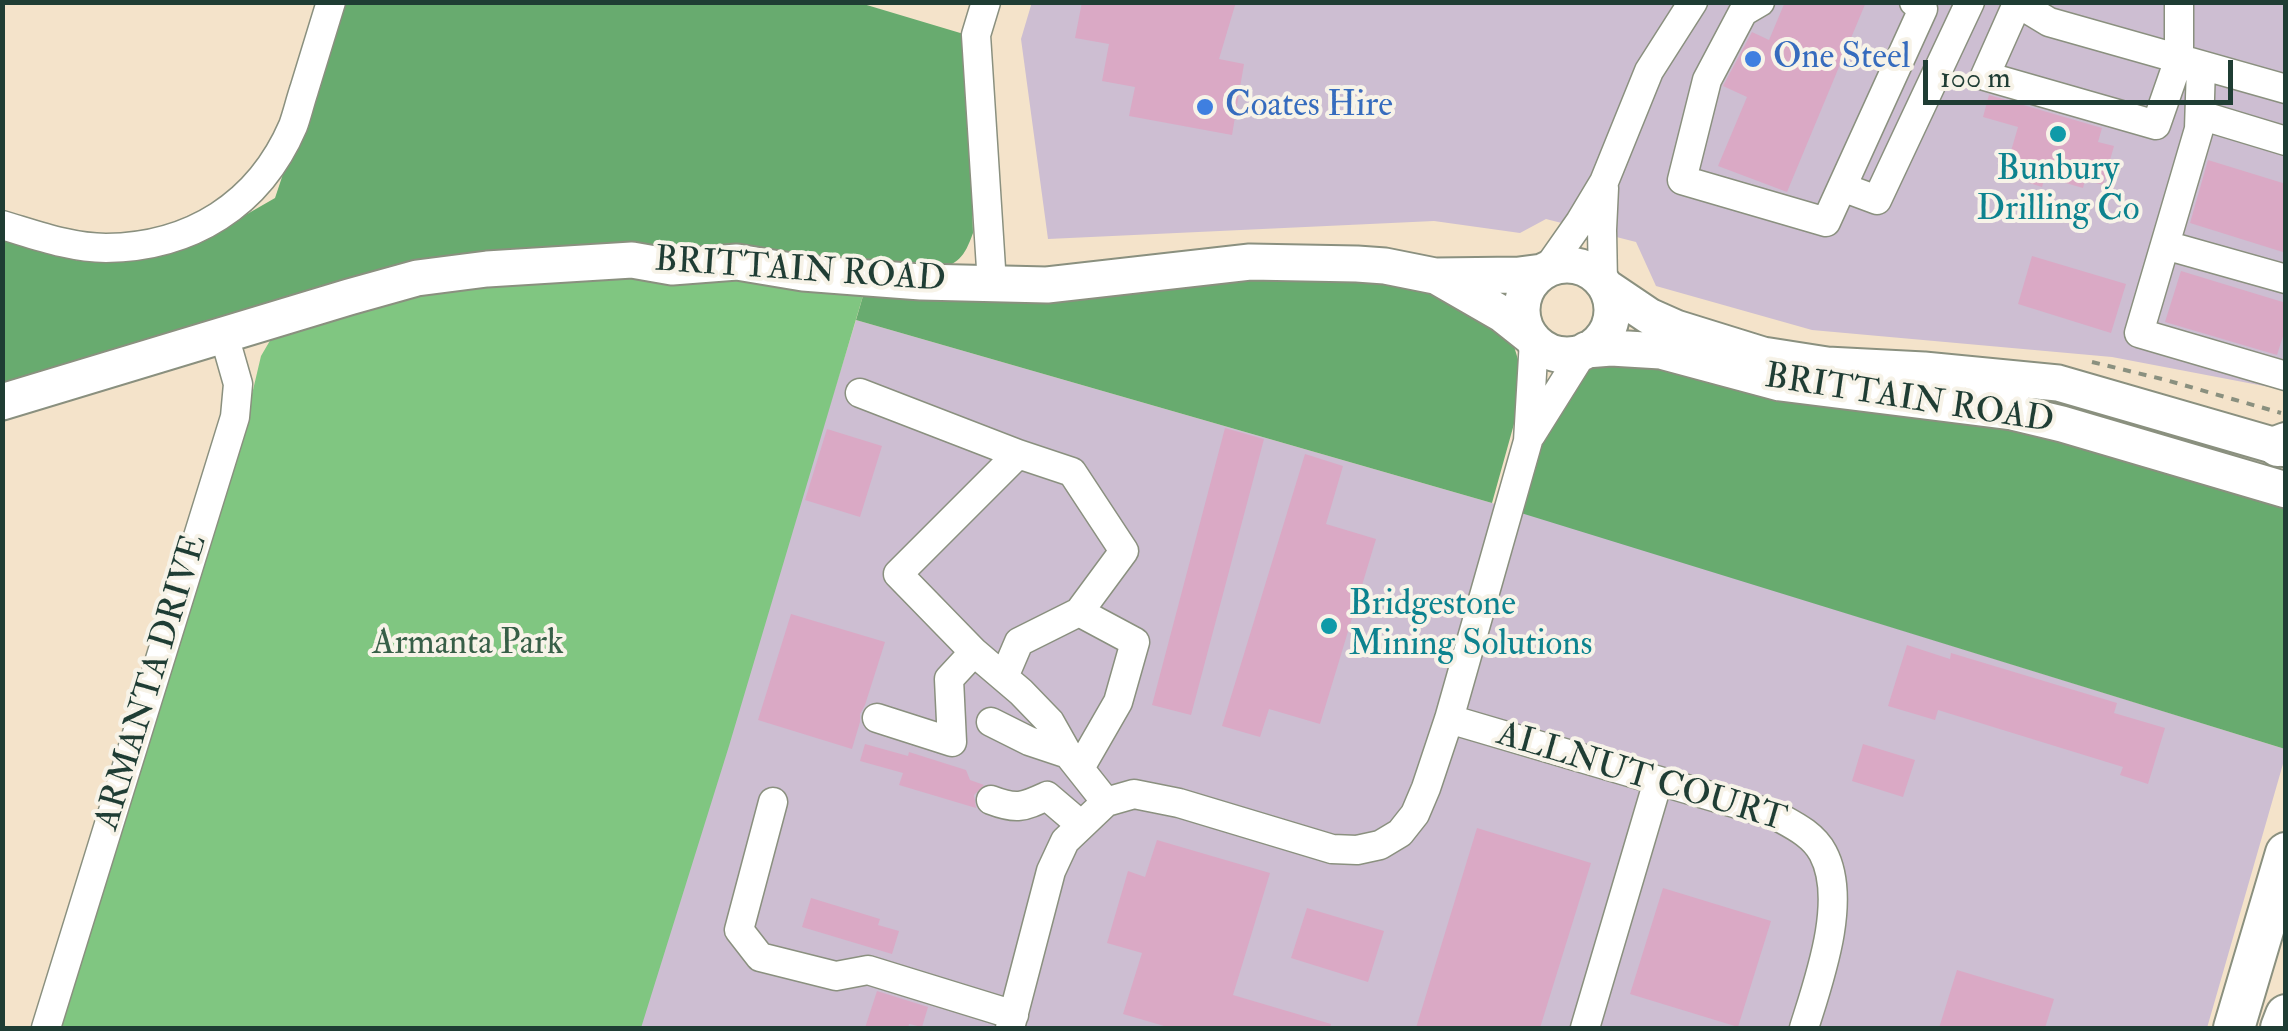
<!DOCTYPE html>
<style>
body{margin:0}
#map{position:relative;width:2288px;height:1031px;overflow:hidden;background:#f4e3ca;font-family:"IM FELL Double Pica",serif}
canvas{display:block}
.frame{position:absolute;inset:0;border:5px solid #1f3d34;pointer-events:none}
.scale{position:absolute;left:1923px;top:60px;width:310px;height:45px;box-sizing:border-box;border:5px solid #1f3d34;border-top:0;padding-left:12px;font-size:30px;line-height:35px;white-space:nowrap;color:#1f3d34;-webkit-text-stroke:8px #f7f3e8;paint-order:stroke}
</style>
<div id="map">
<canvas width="2288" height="1031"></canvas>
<div class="frame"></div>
<div class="scale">100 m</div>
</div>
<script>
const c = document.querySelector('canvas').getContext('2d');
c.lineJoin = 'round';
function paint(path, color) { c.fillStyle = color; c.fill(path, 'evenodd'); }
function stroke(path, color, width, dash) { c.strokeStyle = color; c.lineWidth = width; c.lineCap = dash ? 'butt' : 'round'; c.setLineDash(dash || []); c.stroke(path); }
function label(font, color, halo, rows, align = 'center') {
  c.font = font + ' "IM FELL Double Pica",serif'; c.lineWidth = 8; c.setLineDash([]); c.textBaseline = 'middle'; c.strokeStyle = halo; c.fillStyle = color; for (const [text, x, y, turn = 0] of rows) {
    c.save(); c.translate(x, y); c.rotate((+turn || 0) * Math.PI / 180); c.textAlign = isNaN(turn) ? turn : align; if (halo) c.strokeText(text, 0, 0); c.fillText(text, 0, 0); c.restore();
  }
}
const industrial = new Path2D(`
 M1032,2l1253,1v387l-173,-33 -300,-27 -156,-44 -20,-44 -90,-23 -26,14 -86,-12 -386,18 -27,-200z
 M856,320l636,183 793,246v8l-78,271h-1569z`);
const green = new Path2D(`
 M738,276l127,13 -136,457 -88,282h-582l95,-305 99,-333 8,-34 14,-24 137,-42 223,-13 48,7z`);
const forest = new Path2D(`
 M340,3h520l107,32 6,198c-9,25 -14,30 -40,39l-290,-25 -640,139 -1,-148 77,23 62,-3 68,-22 66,-38z
 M1213,277l160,2 65,13 30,14 45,37 7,23 -1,40 -27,97 -636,-183 9,-31z
 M1625,357l379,61 281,83v248l-764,-236 26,-86 20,-36 25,-25z`);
const building = new Path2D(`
 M1082,2h154l-17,57 25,5 -12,71 -103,-19 6,-29 -33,-6 7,-37 -34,-6z
 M1785,2h81l-79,190 -69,-26 29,-69 -24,-11 29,-54 17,8z
 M1989,95l113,33 -4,14 16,4 -11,39 -18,-5 -2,8 -38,-11 -3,10 -38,-12 14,-48 -35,-10z
 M2208,160l78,24v69l-96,-30z
 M2032,256l94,28 -15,49 -93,-29z
 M2181,271l105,32v24l-9,28 -112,-33z
 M1225,428l39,11 -73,276 -39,-10z
 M827,429l55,17 -22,71 -55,-17z
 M1305,454l38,12 -17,58 50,15 -56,185 -51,-15 -9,28 -38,-11z
 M791,614l94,28 -20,63 -5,9v8l-8,27 -94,-29z
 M1907,645l43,14 1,-6 166,50 -3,10 51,15 -17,56 -28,-9 3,-8 -185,-57 -3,10 -47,-14z
 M865,744l43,12 1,-4 57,18 4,10 14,5 -10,10 2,13 -77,-23 4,-12 -43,-12z
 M1863,744l52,16 -12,37 -51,-16z
 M1477,828l114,35 -51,165h-124z
 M1157,840l113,33 -37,122 98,29 -1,4h-159l-48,-14 19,-61 -35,-10 21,-72 17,6z
 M1663,888l108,33 -33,106 -108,-33z
 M811,898l69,21 -2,6 21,6 -7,23 -90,-27z
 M1307,908l77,23 -16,51 -77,-24z
 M1957,970l97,29 -9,29h-106z
 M877,991l51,16 -6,20 -13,-3 -1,4h-43z`);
const path = new Path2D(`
 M2092,362l74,18 115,33`);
const minor = new Path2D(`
 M986,2l-10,33 16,249
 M1760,2l-17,10 -36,68 -25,100 144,42 97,-213 -9,-7
 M2016,2l33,20 237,67
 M2017,4l-32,72 171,49 23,-66v-57
 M2201,66l-2,63 -60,204 147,43
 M2200,115l86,26
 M1842,187l35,13 93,-198
 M2,225c34,10 69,23 104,23 85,-1 153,-43 187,-122 4,-11 7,-24 11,-36 9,-29 18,-58 27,-88
 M2165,245l121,34
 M1547,269l33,-47 24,-40 45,-111 44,-69
 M1603,283l-1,-53 2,-42
 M860,393l158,61 -120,120 76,78
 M1531,435l52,-83
 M1079,612l56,30 -17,60 -38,66
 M1004,677l15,-35 60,-30 45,-61 -52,-79 -54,-18
 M877,718l75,24 -3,-63 25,-27 47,40 29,30 18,32
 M1449,719l326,96c18,10 38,19 48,38 25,47 -4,127 -19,175
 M991,722l38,19 39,13 38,48
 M991,800c26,10 32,7 56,-4l34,29
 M773,802l-34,128 21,27 76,19 32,-6 146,45
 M46,1028l189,-611 3,-33 -14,-49
 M1010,1028l41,-157 14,-30 41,-39 28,-8 45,9 153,46 25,1 23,-5 20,-12 15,-19 11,-26 23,-69 79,-278 6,-101
 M1585,1028l73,-247`);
const major = new Path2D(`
 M1522 310a45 45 0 1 1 90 0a45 45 0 1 1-90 0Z
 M1436,276l66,38 29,23
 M1606,287l43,29 27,12 87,27 64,10 97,5 134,13 228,66
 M1586,350l25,-2 50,3 119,32 232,29 50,12 224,66
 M2,402l347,-105 68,-19 70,-9 145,-9 40,7 65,-5 66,11 65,5 53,4 126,3 203,-23 107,2 28,2 50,10 84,-1 23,-3`);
const highway = new Path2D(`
 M2278,446l8,-3
 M2234,1028l52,-175
 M2281,1028l5,-13`);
const markers = [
 [1753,59,10,"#3f7fe0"],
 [1205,107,10,"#3f7fe0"],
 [2058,134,10,"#0f9aa8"],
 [1329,626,10,"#0f9aa8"]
];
const shopNames = [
 ["One Steel",1773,59],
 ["Coates Hire",1225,107]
];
const cultureNames = [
 ["Bunbury",2058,171],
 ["Drilling Co",2058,211],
 ["Bridgestone",1349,606,"left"],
 ["Mining Solutions",1349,646,"left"]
];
const streetNames = [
 ["BRITTAIN ROAD",800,272,4],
 ["BRITTAIN ROAD",1909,401,9],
 ["ARMANTA DRIVE",153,683,-73],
 ["ALLNUT COURT",1641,779,17]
];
const parkNames = [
 ["Armanta Park",468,645]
];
paint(industrial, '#cdbed2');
paint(green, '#80c681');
paint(forest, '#68ab6f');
paint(building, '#daa9c5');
stroke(minor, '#8a907f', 31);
stroke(major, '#8a907f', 39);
stroke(highway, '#8a907f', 44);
stroke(path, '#8a907f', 4, [8, 8]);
stroke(minor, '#fff', 28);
stroke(major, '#fff', 35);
stroke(highway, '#fff', 40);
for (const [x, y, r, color] of markers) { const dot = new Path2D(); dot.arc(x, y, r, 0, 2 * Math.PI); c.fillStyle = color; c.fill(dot); stroke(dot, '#f7f3e8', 4); }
label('35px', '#366cbe', '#f7f3e8', shopNames, 'left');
label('35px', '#0d838f', '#f7f3e8', cultureNames);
label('35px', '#1f3d34', '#f7f3e8', streetNames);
label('35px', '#375f47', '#f7f3e8', parkNames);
</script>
